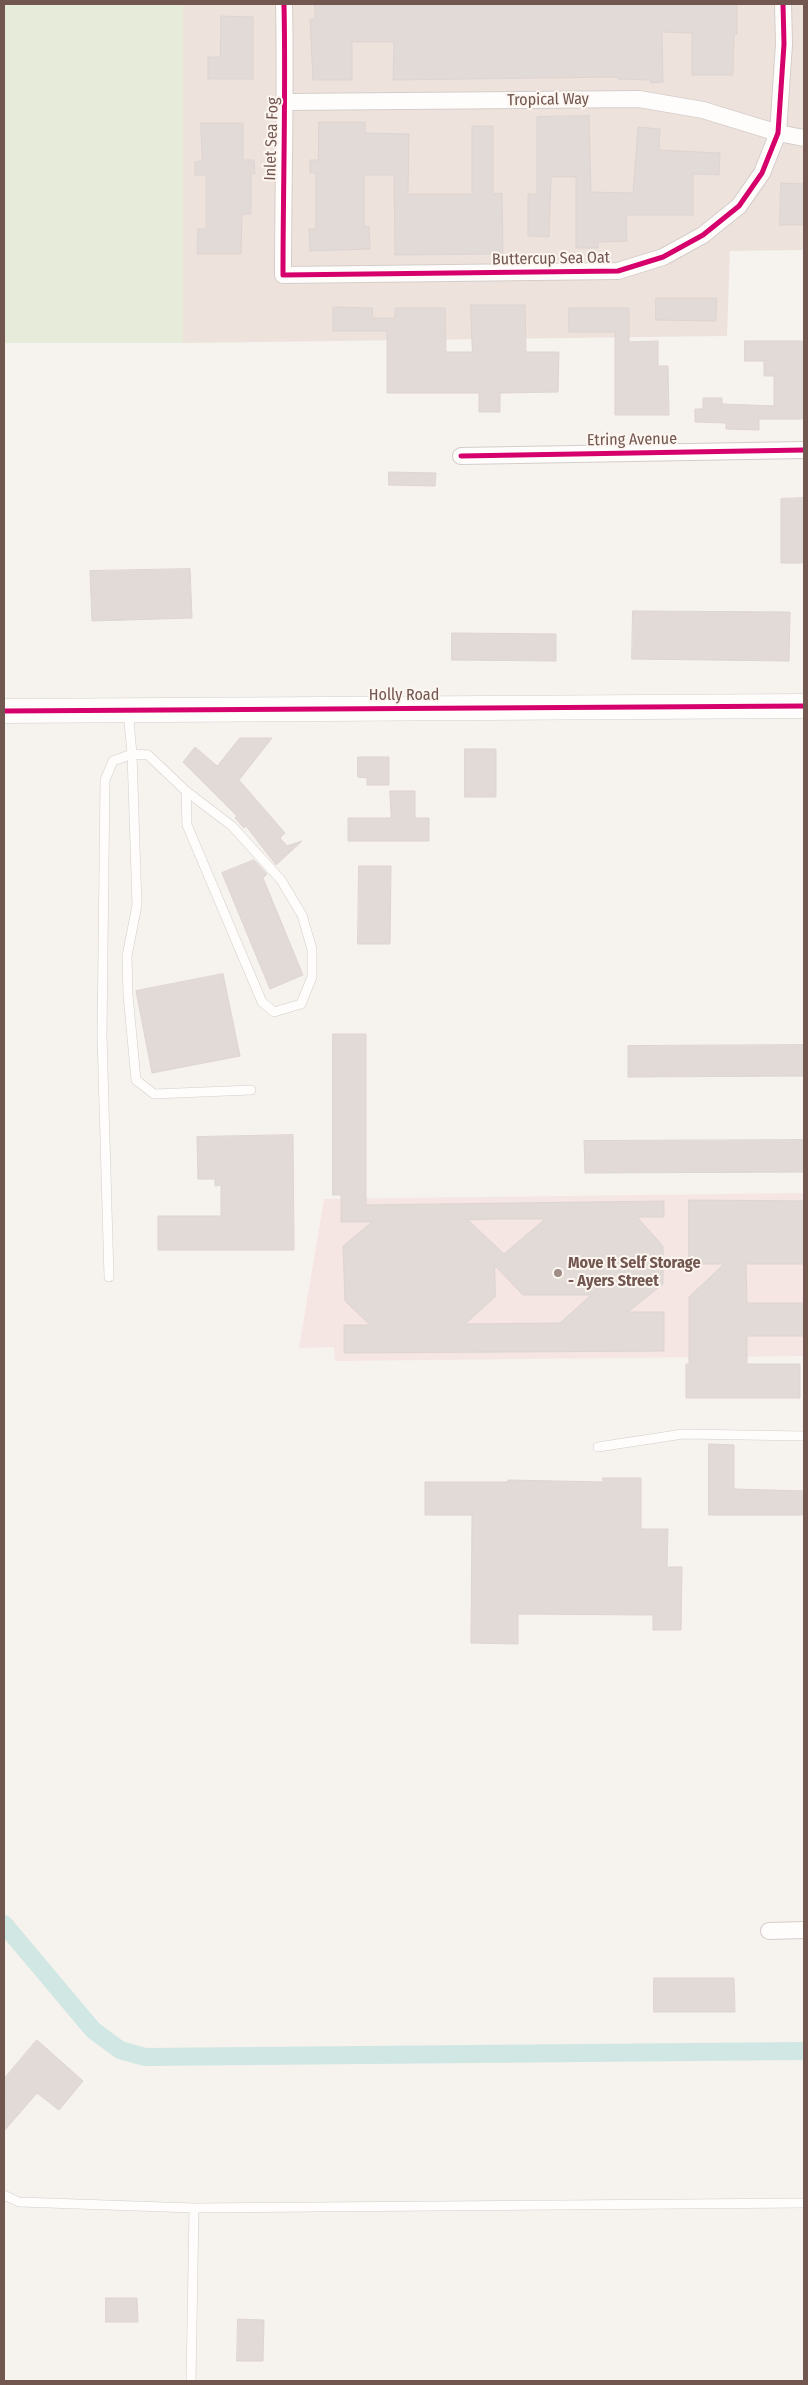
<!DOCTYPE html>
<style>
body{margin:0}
#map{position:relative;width:808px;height:2385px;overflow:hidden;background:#f6f2ee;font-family:"Fira Sans Condensed",sans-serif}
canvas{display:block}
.frame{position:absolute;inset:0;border:5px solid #725650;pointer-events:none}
</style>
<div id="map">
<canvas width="808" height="2385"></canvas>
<div class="frame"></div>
</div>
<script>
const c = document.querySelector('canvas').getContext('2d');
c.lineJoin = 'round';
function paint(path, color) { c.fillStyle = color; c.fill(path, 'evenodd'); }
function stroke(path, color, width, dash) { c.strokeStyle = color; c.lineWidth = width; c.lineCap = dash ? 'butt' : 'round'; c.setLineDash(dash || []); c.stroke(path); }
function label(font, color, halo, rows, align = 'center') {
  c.font = font + ' "Fira Sans Condensed",sans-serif'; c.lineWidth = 4; c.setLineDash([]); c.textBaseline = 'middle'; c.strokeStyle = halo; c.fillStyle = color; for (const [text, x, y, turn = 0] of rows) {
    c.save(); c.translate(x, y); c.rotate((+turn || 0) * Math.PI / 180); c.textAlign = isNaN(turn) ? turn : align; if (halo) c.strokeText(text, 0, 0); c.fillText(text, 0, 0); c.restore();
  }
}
const residential = new Path2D(`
 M183,4h621v246l-74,1 -3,85 -544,7z`);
const commercial = new Path2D(`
 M804,1193v163l-469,5 -1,-14 -35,1 25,-149z`);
const green = new Path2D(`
 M4,4h179v339h-179z`);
const canal = new Path2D(`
 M4,1924l89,106 27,20 25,7 659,-6`);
const building = new Path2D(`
 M315,4h422v30h-3l-1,41h-41v-42l-30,-1 1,50 -12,1 -1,-3 -32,-1v-2l-225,3 1,-38h-42v38h-39l-3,-61h5z
 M221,16l32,1v62h-45v-22h12z
 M589,116l2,76 42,1 5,-66 22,2 -1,21 61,3 -1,22 -26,-1v41h-67l1,26 -29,1v6h-22v-71h-25l-2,60 -21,-1v-42h9v-77z
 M319,122h46v11l44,1 -1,60h64v-68h21v68l9,-1 1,61 -108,1 -1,-80h-30v52l5,-1 1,23 -60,2 -1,-22h7v-56h-6v-13h8z
 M201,123h42v37h11l1,14h-4v40h-9l-1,40h-44l1,-25h8v-54h-11v-13l7,-1z
 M781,183l23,1v41h-24z
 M656,298h61l-1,23 -60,-1z
 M471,305h54l1,47h33l-1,40 -58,1v19h-21v-19h-92v-62h-54v-24l39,1 1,10h22v-10h50l1,44h26z
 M569,308h60v34l29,-1v25h10l1,49h-54v-83h-46z
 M745,341h59v78h-45v11l-33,-1v-6l-31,-1v-13h8v-11h19v6l52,2v-30h-10v-15h-19z
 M389,472l47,1 -1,13 -46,-1z
 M804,498v65h-23v-64z
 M190,569l2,49 -100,3 -2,-50z
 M633,611l157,1 -1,49 -157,-2z
 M452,633l104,1v27l-104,-1z
 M240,738h32l-33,42 46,53 -5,5 7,8 15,-5 -26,24 -30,-39 -2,2 -9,-10 2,-2 -54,-54 12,-15 22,19z
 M465,749h31v48h-31z
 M358,757h31v28h-22v-7l-9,-1z
 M390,791h25v27h14v23h-81v-23h43z
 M254,860l13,14 -4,4 40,97 -33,14 -48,-116z
 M359,866h32l-1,78h-32z
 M223,974l17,82 -88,17 -16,-82z
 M333,1034h33v171l298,-4v16h-27l26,29v38l-35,28h36v39l-320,2v-28h26l-25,-24 -2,-55 29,-24h-31v-27h-8zM495,1219h50l-41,35 -36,-34zM495,1266l28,29h68l-31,28 -95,1 30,-27z
 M804,1045v31l-176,1v-31z
 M293,1135l1,115h-136v-34h63v-31l-6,1v-7h-17l-1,-42z
 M804,1140v32l-219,1 -1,-32z
 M689,1200l115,1v63h-58l1,39h57v33h-57v28h53v34h-114v-34h3v-67l35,-33h-35z
 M709,1444l25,1v44l70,2v24h-95z
 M603,1478h38v51h27l-1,38h15l-1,63h-28v-15l-135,-1v30l-47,-1 1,-128h-47v-33h83v-2l95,2z
 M654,1978h80l1,34h-81z
 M37,2040l46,41 -24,29 -22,-17 -33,38v-52z
 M106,2298h31l1,24h-32z
 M238,2319l26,1 -1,41h-26z`);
const service = new Path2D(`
 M128,710l4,44 5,151 -10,51 1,39 8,85 18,14 97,-4
 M109,1277l-7,-241 3,-256 8,-19 19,-7 16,1 38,36 46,35 49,54 21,35 10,34v28l-11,27 -27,8 -12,-10 -75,-177 -1,-34
 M598,1447l85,-13 121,2
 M4,2195l15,7 175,6 610,-5
 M191,2381l3,-173`);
const minor = new Path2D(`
 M284,4c2,90 -1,180 -1,271l335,-4 45,-14 40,-22 36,-29 23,-33 16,-40 6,-89 -1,-40
 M286,102l353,-3 64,11 75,23 26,5
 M461,456l343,-6
 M769,1931l35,-1`);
const secondary = new Path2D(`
 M4,711l800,-5`);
const cycleway = new Path2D(`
 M284,4c2,90 -1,180 -1,271l335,-4 45,-14 40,-22 36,-29 23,-33 16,-40 6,-89 -1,-40
 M461,456l343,-6
 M4,711l800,-5`);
const markers = [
 [558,1273,5,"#a08d87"]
];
const streetNames = [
 ["Tropical Way",548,100,-1],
 ["Inlet Sea Fog",272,139,-88],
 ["Buttercup Sea Oat",551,259,-1],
 ["Etring Avenue",632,440,-1],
 ["Holly Road",404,696]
];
const poiNames = [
 ["Move It Self Storage",568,1264],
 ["- Ayers Street",568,1282]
];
paint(residential, '#eee3dc');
paint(commercial, '#f5e6e3');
paint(green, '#e7ecda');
stroke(canal, '#d0e7e4', 18);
paint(building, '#e2dad6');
stroke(building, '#ded4d1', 1);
stroke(service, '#d5cdca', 10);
stroke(minor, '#d5cdca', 18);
stroke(secondary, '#d6cdca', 25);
stroke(service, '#fefdfc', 9);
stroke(minor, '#fefdfc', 16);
stroke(secondary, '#fefdfc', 24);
stroke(cycleway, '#d6006c', 5);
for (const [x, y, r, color] of markers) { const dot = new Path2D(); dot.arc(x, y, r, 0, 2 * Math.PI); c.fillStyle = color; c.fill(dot); stroke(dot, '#fdf6f0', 2); }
label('16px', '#725650', '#fdf6f0', streetNames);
label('bold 16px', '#725650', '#fdf6f0', poiNames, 'left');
</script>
